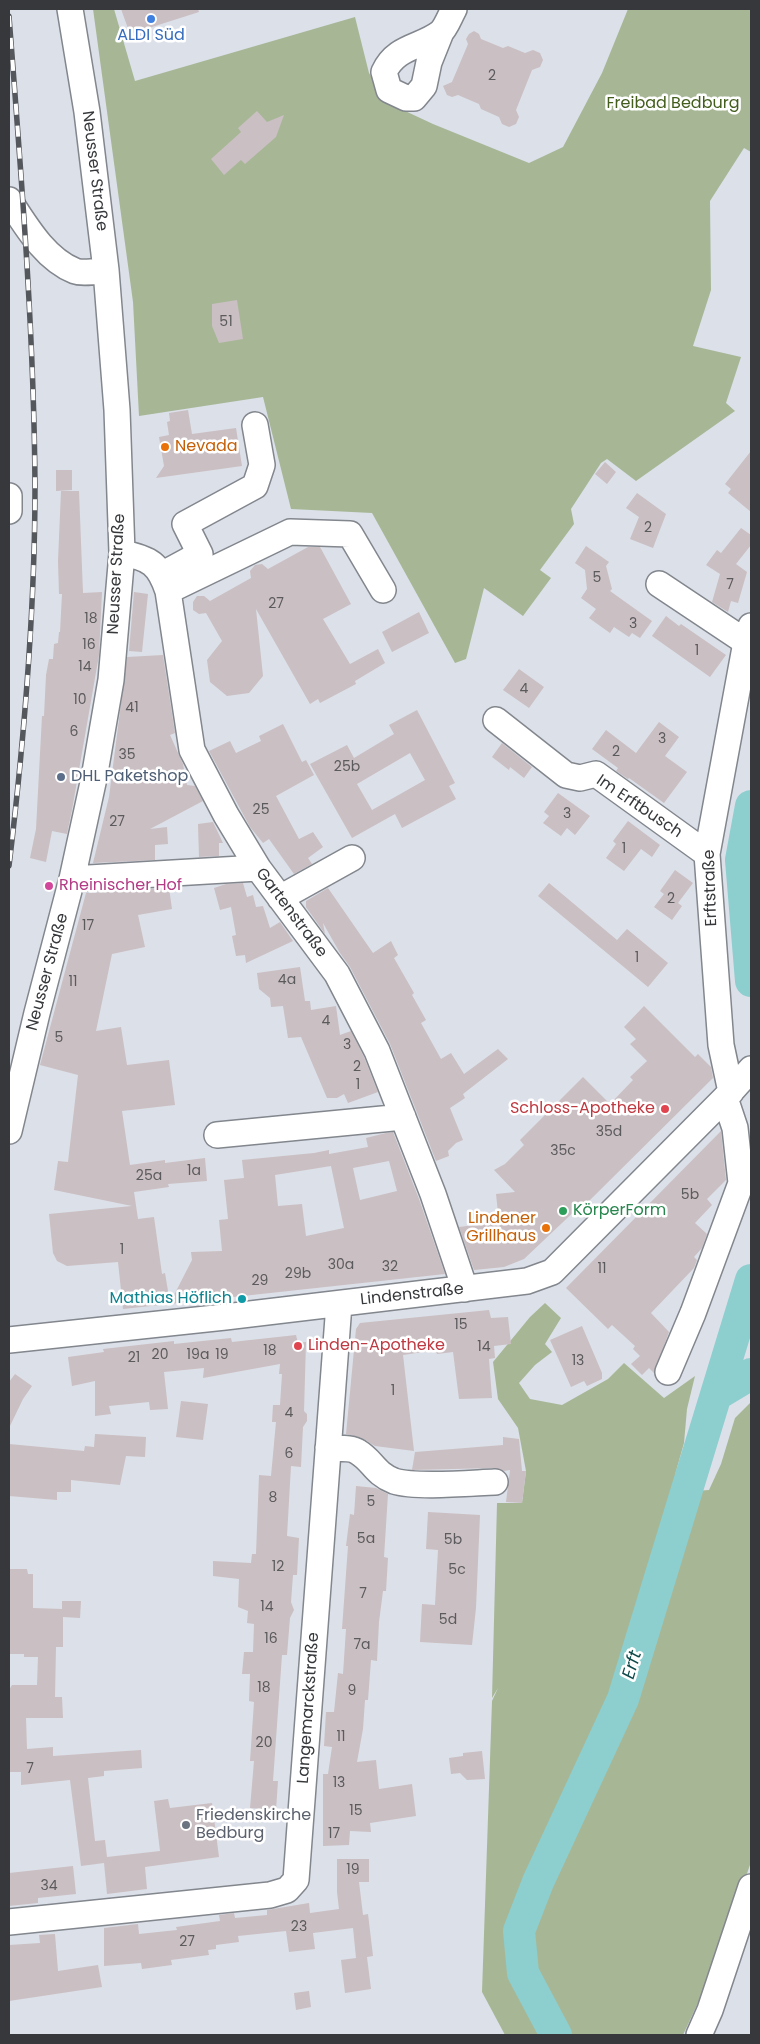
<!DOCTYPE html>
<meta charset="utf-8">
<style>
body{margin:0}
#map{position:relative;width:760px;height:2044px;overflow:hidden;background:#dce0e9;font-family:Poppins,sans-serif}
canvas{display:block}
.frame{position:absolute;inset:0;border:10px solid #36383b;pointer-events:none}
</style>
<div id="map">
<canvas width="760" height="2044"></canvas>
<div class="frame"></div>
</div>
<script>
const c = document.querySelector('canvas').getContext('2d');
c.lineJoin = 'round';
function paint(path, color) { c.fillStyle = color; c.fill(path, 'evenodd'); }
function stroke(path, color, width, dash) { c.strokeStyle = color; c.lineWidth = width; c.lineCap = dash ? 'butt' : 'round'; c.setLineDash(dash || []); c.stroke(path); }
function label(font, color, halo, rows, align = 'center') {
  c.font = font + ' Poppins,sans-serif'; c.lineWidth = 5; c.setLineDash([]); c.textBaseline = 'middle'; c.strokeStyle = halo; c.fillStyle = color; for (const [text, x, y, turn = 0] of rows) {
    c.save(); c.translate(x, y); c.rotate((+turn || 0) * Math.PI / 180); c.textAlign = isNaN(turn) ? turn : align; if (halo) c.strokeText(text, 0, 0); c.fillText(text, 0, 0); c.restore();
  }
}
const green = new Path2D(`
 M93,9h21l21,72 220,-64 14,56 19,30 45,21 96,39 34,-16 39,-74 26,-64h123v143l-7,-4 -34,53 1,89 -18,56 48,11 -15,46 9,8 -99,70 -29,-22 -6,4 -30,46 3,15 -34,46 11,8 -28,38 -39,-28 -18,71 -11,4 -83,-150 -81,-4 -28,-112 -124,19 -6,-114z
 M545,1303l16,15 -16,26 7,8 -17,13 -16,18 11,16 32,6 46,-26 16,-16 40,35 31,-22 -8,33 -3,34 -9,32 2,24 18,-8 14,-1 12,-26 14,-46 16,-16v460l-37,106 -31,67h-178l-23,-43 10,-291 6,-13 -6,10 5,-195h25l4,-32 -8,-43 -20,-29 -5,-37 37,-45z`);
const river = new Path2D(`
 M751,806l-10,54 10,121
 M716,1395l35,-21
 M556,2035l-33,-62 -4,-42 19,-49 85,-183 128,-419`);
const building = new Path2D(`
 M121,9h77l1,3 -69,22z
 M474,31l5,3 2,5 22,9 5,-2 17,7 8,-3 7,3 3,7 -3,7 -8,3 -16,40 3,7 -3,7 -7,3 -7,-3 -3,-7 -18,-8 -2,-5 -21,-9 -6,2 -5,-2 -4,-9 9,-4 16,-38 -2,-5 3,-5z
 M257,111l10,11 17,-7 -8,22 -31,27 -4,-4 -17,15 -13,-16 30,-27 -3,-4z
 M237,300l6,39 -24,4 -7,-17v-22z
 M188,410l4,24 44,-6 6,38 -86,12 8,-12 -5,-29 10,-2 -2,-13 3,-1 -1,-8z
 M751,451v61l-23,-19 3,-4 -6,-5z
 M605,462l11,10 -9,12 -12,-10z
 M56,470h16v20l-16,1z
 M61,491h18l4,102 19,-1 -3,63 -27,155 -5,24 -15,-3 -6,31 -16,-4 6,-29 6,-113h2l2,-41 3,-16h4l1,-15 4,-1 1,-11h1l2,-38h-3l-1,-33z
 M637,493l29,21 -13,34 -23,-9 9,-22 -13,-9z
 M741,528l10,7v10l-15,19 11,8 -9,31 -7,-2 -3,11 -16,-10 8,-28 -14,-9 11,-15 4,3z
 M586,546l23,16 -3,4 6,23 -2,2 42,30 -12,17 -8,-5 -3,4 -15,-10 -4,6 -21,-15 7,-9 -15,-11 6,-9 -2,-19 -10,-7z
 M308,547h12l31,57 -28,15 27,45 28,-15 7,14 -30,18 1,3 -36,19 -2,-4 -8,5 -54,-95 7,67 -14,17 -22,3 -17,-14 -3,-22 15,-19 -16,-28 -7,1 -6,-4v-8l4,-6h7l6,5 41,-23 -1,-7 5,-6 7,-1 6,5z
 M134,592l14,2 -6,58 -13,-1z
 M419,612l10,21 -37,19 -10,-20z
 M666,616l13,10 2,-2 45,31 -16,22 -58,-41z
 M163,655l12,78 -5,2 13,29 4,21 8,1 8,15 -53,28 17,-2 1,17 -13,1v15l-62,3 16,-66 18,-140z
 M519,669l25,18 -15,21 -26,-18z
 M417,710l38,73 -6,3 7,13 -54,29 -7,-14 -43,24 -42,-74 37,-19 7,13 40,-24 -5,-9zM410,753l15,27 -53,30 -15,-26z
 M659,722l20,15 -14,19 22,16 -23,31 -35,-25 -1,1 -12,-8 2,-3 -26,-19 14,-19 30,23z
 M283,724l19,38 4,-2 8,15 -38,21 23,43 14,-7 10,15 -15,11 4,6 -18,10 -25,-35 -6,4 -13,-16 -41,-76 21,-10 6,12 25,-12 -2,-5z
 M502,743l30,24 -8,11 -14,-11 -1,3 -17,-13z
 M558,793l32,23 -15,19 -8,-7 -6,8 -18,-13 6,-7 -5,-4z
 M628,821l32,24 -8,12 -11,-8 -17,22 -18,-13 10,-14 -3,-3z
 M213,822l10,21h-4v13l-20,1 -1,-33z
 M675,870l18,13 -15,20 4,3 -10,14 -18,-13 10,-13 -4,-3z
 M243,883l4,14 6,-2 3,12 7,-1 7,22 10,-6 13,19 -47,22 -1,-8 -9,1 -4,-20 4,-1 -5,-28 -11,3 -6,-22 12,-4z
 M549,883l68,57 10,-11 41,34 -20,24 -110,-91z
 M169,888l3,21 -34,6 7,32 -33,7 -16,77 25,-4 6,38 42,-5 6,45 -53,6 8,54 35,-5v3l40,-5 2,23 -39,3 1,3 -35,5 4,27 16,-2 8,57 3,-1 5,30 22,-43 -1,-8 31,-1 -3,-31 9,-1 -4,-39 20,-2 -2,-18 72,-7 15,-3v4l39,-7 -2,-9 20,-5 7,-1 26,67 26,75 -322,35 -5,-47 -51,4 -10,-5 -4,-8 -4,-39 83,-8 -78,-16 4,-29 10,1 10,-87 -38,-10 46,-172zM389,1161l8,30 -37,9 -7,-32zM331,1166l13,62 -38,8 -4,-32 -24,2 -3,-31z
 M328,888l45,65 18,-12 7,14 -4,3 20,35 -2,2 14,25 -5,3 20,36 10,-6 13,21 34,-25 10,10 -45,35 2,4 -15,10 13,32 -7,3 -8,8 1,5 -13,5 -46,-117 -40,-77 -10,-14 -17,-30 2,11 -19,-27v-6z
 M300,967l5,34h5l1,9 25,-4 4,29 11,-4 13,26 14,35 -30,11 -4,-9 -7,4h-10l-26,-61 -13,1 -5,-32 -12,1 -1,-9 -11,-9 -2,-16z
 M644,1006l51,51 3,-3 13,13 2,11 -124,123 -8,4 -57,54 -20,8 -30,3 -15,-43 40,-5 -3,-28 19,-2 -21,-22 11,-6 19,-19 -4,-5 63,-63 27,27 23,-24 -3,-3 17,-16 -17,-17 6,-5 -12,-12z
 M721,1131l5,49 -19,19 5,6 -17,18 12,11 -5,14 -8,9 3,3 -3,8 -43,45 18,19 -15,41 -5,-5 -7,7 -11,-11 9,-8 -7,-7 2,-3 -23,-21 -4,4 -42,-41z
 M489,1310l2,8 17,-1 3,27 -17,2 1,12 -6,1 3,39 -33,1 -6,-47 -16,2 -1,-4 -33,5 11,96 -39,-5 -13,-8 -16,-4 10,-105 4,-6z
 M582,1326l20,47v6l-15,7 -3,-5 -13,6 -21,-47z
 M296,1335l2,8 8,-1 -2,69 3,3v7l-4,6 -2,40 -10,-1 -4,70 12,2 -2,37h-4l-2,27 3,8 -4,8 -3,37h-5l-9,126h5l-2,29 -26,-2 4,-47h-4l4,-59 -5,-1 1,-27h-8l2,-22h9l1,-28 -7,-1 1,-12 -10,-4 1,-28 -26,-3v-15l38,2 1,-9h4l3,-79 12,1 5,-54h-4l1,-17h7l2,-31h-3l1,-10 -77,14 1,-10 -40,4 4,37 -18,1 -1,-8 -40,4 2,8 -16,2v-35l-23,5 -4,-29 36,-5 -1,-3 71,-8v3l57,-6 1,4z
 M15,1374l17,12 -9,13 -14,29v-46z
 M181,1401l27,3 -5,36 -27,-3z
 M95,1434l51,3 -1,20 -19,-1 -6,29 -49,-5v12h-14v8l-48,-4v-52l75,7 1,-5 9,1z
 M503,1437l16,2 3,32h4l-4,32 -16,-1 4,-32 -6,1 -10,-3 -82,2 3,-18 88,-7z
 M356,1486l20,2 12,6 -4,63 4,1 -2,33h-3l-4,31 -2,39 -6,-1 -3,40h-3l-2,29 -6,33 19,-2 3,29 33,-5 4,32 -46,7 1,9 -21,-1 -1,14 -26,1v-72h5l4,-27 -8,-1 2,-34h8l4,-39 5,1 3,-45h-4l6,-83h-2l4,-32 4,1z
 M428,1512l52,3 -4,93 -4,37 -52,-3 2,-38 13,1 3,-55 -12,-1z
 M9,1569h18l1,5h5v34l29,1v-8h19l-1,17 -17,-1v30h-7l-1,50h7l1,21h-37l1,31 26,-2v9l88,-6 1,18 -38,3v5l-16,2 7,63 10,-1 2,17 53,-6 -6,-50 14,-2 2,9 42,-5 7,54 -74,10 2,22 -40,5 -3,-31 -23,3 -11,-86 -49,5v-13h-12v-82l3,-5h25l1,-28h-14v-3h-15z
 M482,1751l3,28 -18,1 -7,-7 -9,1 -2,-16 14,-2v-3z
 M337,1859h32v23h-10l4,33 5,-1 5,42 -6,1 4,32 -26,4 -4,-33 23,-3 -8,1 -3,-30 -40,5 2,16 -26,3 -3,-21 -48,5 1,6 -23,3v4l-8,1 1,5 -38,5 1,5 -30,4 -1,-6 -37,3v-38l34,-4 1,10 38,-4 -1,-3 44,-6 -1,-6 15,-2 1,5 32,-3v-5l42,-7 1,10 29,-4 -2,-17z
 M73,1866l3,28 -38,4v5l-29,3v-33z
 M55,1934l3,37 40,-6 4,22 -93,14v-56l31,-2 -1,-8z
 M309,1991l2,16 -15,3 -2,-17z`);
const minor = new Path2D(`
 M441,32l-12,30 -5,24 -10,12h-8l-17,-8 -5,-18c12,-26 36,-24 56,-39 6,-5 10,-17 14,-24
 M9,200c17,26 36,59 66,71 8,3 23,0 31,-1
 M9,496v15
 M122,553c28,5 37,11 46,38l24,159 34,65 32,53 79,106 40,77 56,143 32,95
 M163,574l37,-20 -15,-30 70,-38 7,-21 -7,-40
 M659,584l87,58
 M168,591l122,-59 60,2 33,56
 M496,720l70,55 14,3 16,-4 111,80
 M72,879l186,-11
 M280,898l72,-40
 M731,1092l-10,-47 -14,-191 39,-212 5,-16
 M9,1131l28,-118 35,-134 22,-101 17,-98 11,-127 -5,-143 -11,-140 -19,-158 -17,-103
 M217,1135l186,-18
 M9,1340l216,-23 302,-36 25,-9 173,-174 26,-29
 M668,1372l25,-59 48,-130 -6,-55 -10,-30
 M328,1448c9,1 23,-1 30,4 15,9 16,21 36,29 22,7 76,2 101,1
 M9,1922l261,-27 17,-5 9,-10 43,-576
 M699,2035l11,-25 41,-123`);
const rail = new Path2D(`
 M9,16c12,157 25,313 26,470 0,126 -11,255 -26,380`);
const markers = [
 [151,19,5,"#3f7fe0"],
 [165,447,5,"#e8710a"],
 [61,777,5,"#5c6f8a"],
 [49,886,5,"#d1479c"],
 [665,1109,5,"#e0444e"],
 [563,1211,5,"#2e9e5b"],
 [546,1228,5,"#e8710a"],
 [242,1299,5,"#0f9aa8"],
 [298,1346,5,"#e0444e"],
 [186,1825,5,"#6b7280"]
];
const numberNames = [
 ["2",492,76],
 ["51",226,322],
 ["2",648,528],
 ["5",597,578],
 ["7",730,585],
 ["27",276,604],
 ["18",91,619],
 ["3",633,624],
 ["16",89,645],
 ["1",697,651],
 ["14",85,667],
 ["4",524,689],
 ["10",80,700],
 ["41",132,708],
 ["6",74,732],
 ["3",662,739],
 ["2",616,752],
 ["35",127,755],
 ["25b",347,767],
 ["25",261,810],
 ["3",567,814],
 ["27",117,822],
 ["1",624,849],
 ["2",671,899],
 ["17",88,926],
 ["1",637,958],
 ["4a",287,980],
 ["11",73,982],
 ["4",326,1021],
 ["5",59,1038],
 ["3",347,1045],
 ["2",357,1067],
 ["1",358,1085],
 ["35d",609,1132],
 ["35c",563,1151],
 ["1a",194,1171],
 ["25a",149,1176],
 ["5b",690,1195],
 ["1",122,1250],
 ["30a",341,1265],
 ["32",390,1267],
 ["11",602,1269],
 ["29b",298,1274],
 ["29",260,1281],
 ["15",461,1325],
 ["14",484,1347],
 ["18",270,1351],
 ["20",160,1355],
 ["19a",198,1355],
 ["19",222,1355],
 ["21",134,1358],
 ["13",578,1361],
 ["1",393,1391],
 ["4",289,1413],
 ["6",289,1454],
 ["8",273,1498],
 ["5",371,1502],
 ["5a",366,1539],
 ["5b",453,1540],
 ["12",278,1567],
 ["5c",457,1570],
 ["7",363,1594],
 ["14",267,1607],
 ["5d",448,1620],
 ["16",271,1639],
 ["7a",362,1645],
 ["18",264,1688],
 ["9",352,1691],
 ["11",341,1737],
 ["20",264,1743],
 ["7",30,1769],
 ["13",339,1783],
 ["15",356,1811],
 ["17",334,1834],
 ["19",353,1870],
 ["34",49,1886],
 ["23",299,1927],
 ["27",187,1942]
];
const shopNames = [
 ["ALDI Süd",151,36]
];
const parkNames = [
 ["Freibad Bedburg",673,104]
];
const streetNames = [
 ["Neusser Straße",94,171,83],
 ["Neusser Straße",117,574,-87],
 ["Im Erftbusch",639,807,34],
 ["Erftstraße",711,888,-92],
 ["Gartenstraße",291,913,53],
 ["Neusser Straße",48,972,-75],
 ["Lindenstraße",412,1295,-6],
 ["Langemarckstraße",309,1708,-86]
];
const foodNames = [
 ["Nevada",175,447],
 ["Lindener",536,1219,"right"],
 ["Grillhaus",536,1237,"right"]
];
const serviceNames = [
 ["DHL Paketshop",71,777]
];
const hotelNames = [
 ["Rheinischer Hof",59,886]
];
const healthNames = [
 ["Schloss-Apotheke",655,1109],
 ["Linden-Apotheke",308,1346,"left"]
];
const leisureNames = [
 ["KörperForm",573,1211]
];
const cultureNames = [
 ["Mathias Höflich",232,1299]
];
const worshipNames = [
 ["Friedenskirche",196,1816],
 ["Bedburg",196,1834]
];
const waterNames = [
 ["Erft",633,1665,-73]
];
paint(green, '#a7b796');
stroke(river, '#8dcecf', 32);
paint(building, '#cabfc2');
stroke(minor, '#82868d', 28);
stroke(minor, '#fff', 25);
stroke(rail, '#54575b', 5.5);
stroke(rail, '#fff', 4, [11]);
for (const [x, y, r, color] of markers) { const dot = new Path2D(); dot.arc(x, y, r, 0, 2 * Math.PI); c.fillStyle = color; c.fill(dot); stroke(dot, '#fff', 2); }
label('14px', '#5b5a5d', null, numberNames);
label('16px', '#366cbe', '#fff', shopNames);
label('16px', '#425d1c', '#fff', parkNames);
label('16px', '#36383b', '#fff', streetNames);
label('16px', '#c56008', '#fff', foodNames, 'left');
label('16px', '#4e5e75', '#fff', serviceNames, 'left');
label('16px', '#b23c85', '#fff', hotelNames, 'left');
label('16px', '#be3a42', '#fff', healthNames, 'right');
label('16px', '#27864d', '#fff', leisureNames, 'left');
label('16px', '#0d838f', '#fff', cultureNames, 'right');
label('16px', '#5b616d', '#fff', worshipNames, 'left');
label('italic 18px', '#0f4a4b', '#fff', waterNames);
</script>
